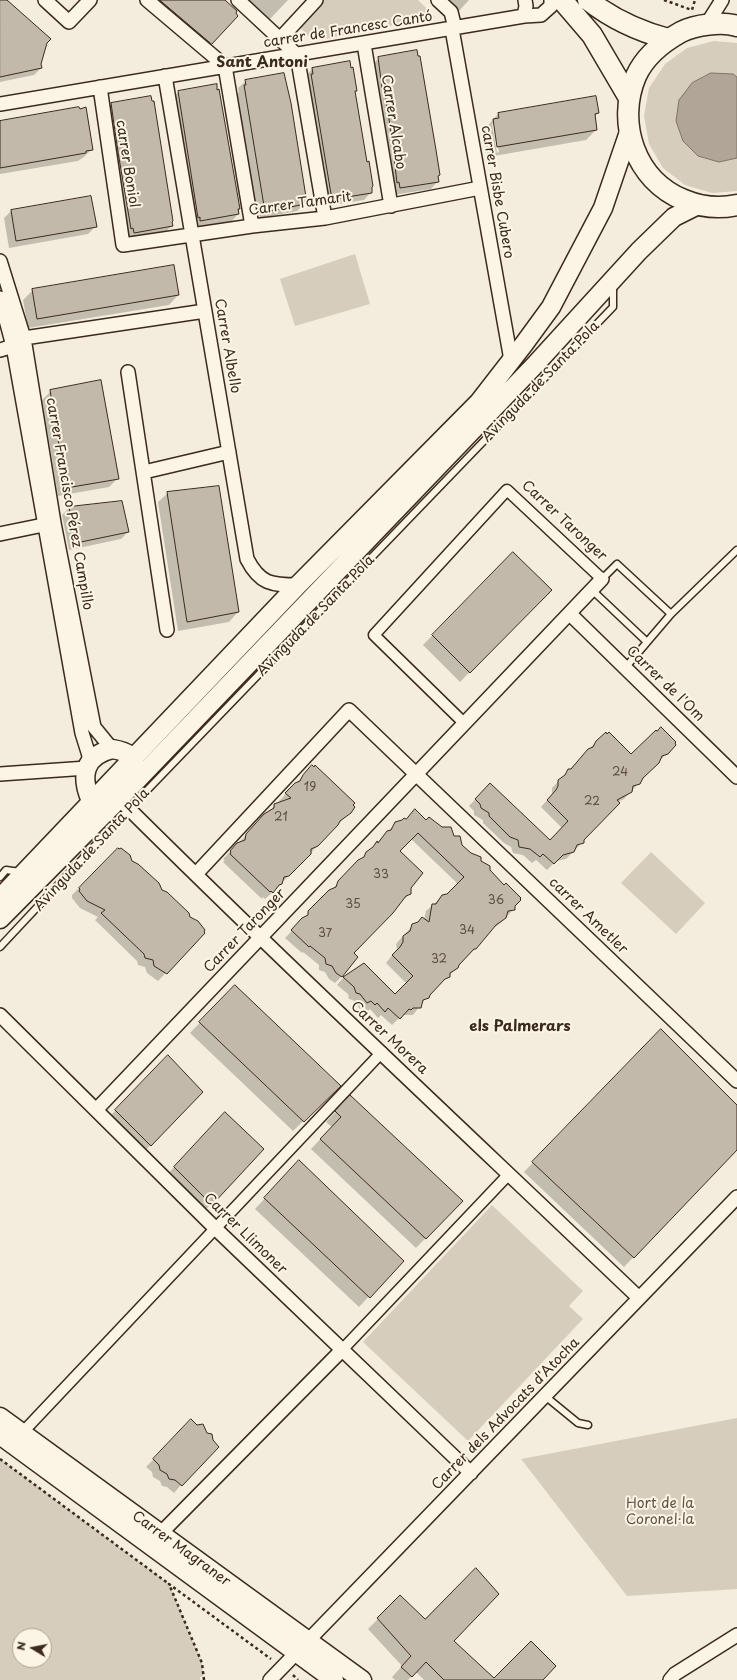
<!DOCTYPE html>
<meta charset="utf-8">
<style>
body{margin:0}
#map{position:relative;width:737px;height:1680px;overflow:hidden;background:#f4eddd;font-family:"Playpen Sans",sans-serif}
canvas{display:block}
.north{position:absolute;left:12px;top:1628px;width:40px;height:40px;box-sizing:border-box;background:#fcf5e5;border:1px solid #afa495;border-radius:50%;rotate:280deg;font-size:11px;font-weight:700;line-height:16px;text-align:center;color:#3b2a1e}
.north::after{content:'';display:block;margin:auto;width:14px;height:18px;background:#3b2a1e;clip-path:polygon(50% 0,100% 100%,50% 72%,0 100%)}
</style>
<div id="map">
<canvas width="737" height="1680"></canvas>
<div class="north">N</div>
</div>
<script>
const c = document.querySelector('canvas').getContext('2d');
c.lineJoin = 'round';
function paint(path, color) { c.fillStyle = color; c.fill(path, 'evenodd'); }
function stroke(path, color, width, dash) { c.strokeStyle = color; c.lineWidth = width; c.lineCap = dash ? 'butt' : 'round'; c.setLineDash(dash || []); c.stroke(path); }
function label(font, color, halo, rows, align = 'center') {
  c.font = font + ' "Playpen Sans",sans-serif'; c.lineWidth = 4; c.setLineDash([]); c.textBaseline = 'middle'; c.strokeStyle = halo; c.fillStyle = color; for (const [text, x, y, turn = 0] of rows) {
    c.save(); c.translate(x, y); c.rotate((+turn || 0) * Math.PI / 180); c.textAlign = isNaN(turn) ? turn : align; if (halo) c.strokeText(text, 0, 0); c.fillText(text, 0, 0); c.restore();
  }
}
const green = new Path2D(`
 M324,0h94l17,17 -121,24 -14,-13z
 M714,41l23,2v34l-4,-3 -14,88 18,-4v33l-25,2 -27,-8 -22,-17 -14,-24 -5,-28 5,-28 16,-24 22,-16z
 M355,254l15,50 -75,22 -15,-47z
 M651,852l54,51 -29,31 -55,-51z
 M492,1205l91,86 -14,15 14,13 -115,122 -105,-99z
 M737,1418v171l-110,7 -106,-137z
 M0,1459l169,125 33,79 1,13 -3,1v3h-200zM20,1636h24v24h-24z`);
const water = new Path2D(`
 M711,73l22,1 4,3v81l-18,4 -21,-6 -15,-15 -7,-20 3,-21 13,-17z`);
const shadow = new Path2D(`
 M0,0h6l40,43 -7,21 2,4 -7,7 -34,7z
 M146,0h78l13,16 -33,35z
 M247,0h41l-19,20z
 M443,0h26l-11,12z
 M379,58l58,118 1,5 -7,8 -38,6 -22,-129z
 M312,69h38l6,21 -2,2 17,100 -7,8 -37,6 -22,-129z
 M246,81l57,118 1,5 -7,7 -37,7 -1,-6 -2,1 -20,-119 2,-2 -1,-4z
 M178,92l61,117 -1,5 -7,8 -38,6 -22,-128z
 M112,104l59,118 1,4 -8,7 -37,7 -23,-129z
 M598,113l-4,4 2,13 -10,10 -98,17 -4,-27 14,-16zM494,122l5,30 -2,1 -5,-29z
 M0,122l91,28 -7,7 -6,4 -78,13z
 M11,211l85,15 -8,8 -79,14 -5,-30z
 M33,290l145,5 -9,10 -141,23 -5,-28z
 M51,391l67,87 -9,9 -51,9 -16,-96z
 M168,493l70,119 -9,10 -51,9 -20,-129z
 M69,508l59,24 -7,7 -52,11 -7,-35z
 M513,553l37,37 -90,92 -37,-37z
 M596,742l35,13 36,-2 -43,46 -6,3 -42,47 -10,10 -10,2 -9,9 -11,-10 -4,3 -9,-8 -10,-2 -2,-6 -7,-4 -21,-20v-3l-9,-5v-4l-5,-5 21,-22 60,57 12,-13 -21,-21 8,-9 3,-4v-6z
 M305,774l47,31 -2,7 -76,79 -9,8 -2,-2 -1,2 -39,-37 2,-2 -2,-1 52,-54 6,-2 -2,-2z
 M426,822l27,15 27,24 9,10 25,35v3l-16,16 -7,4 -15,19 -18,16 -1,4 -28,26 -16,21h-11l-10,10 -11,-10 -3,3 -8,-9 -2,2 -4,-4 -4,2 -7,-9 -4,-1 -1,-5 -11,-9 6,-7 21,-14 31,31 12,-11 -21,-21 11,-14 -1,-5 17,-19 11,-5 2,-9 7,-6 9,-9 6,-1 10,-11 -47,-45 -12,12 11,37v6l-10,8 -47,51 -11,23 -7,7 -6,-4 -4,-7 -6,-2v-5l-16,-13 -1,1 -17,-15 111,-115z
 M118,849l86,84 -46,48 -11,-8 -2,-6 -7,-2 -1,-4 -42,-41 3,-3 -18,-9 -8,-10v-3z
 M235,986l104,100 -46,45 -103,-98z
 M651,1040l86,66v43l-113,118 -100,-95z
 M168,1057l34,35 -61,63 -35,-35z
 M341,1106l121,95 -46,47 -105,-99 21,-22 -6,-5z
 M215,1123l-4,81 -9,10 -37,-37z
 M290,1171l112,90 -43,46 -104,-98z
 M184,1428l-3,57 -7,8 -7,-6 -5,-1 -2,-5 -7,-4 -1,-5 -6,-5z
 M400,1597l25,24 27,20 42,38 48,1h-118l-8,-8 -8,8h-13l-3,-3 10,-11 -34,-37z`);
const building = new Path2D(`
 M0,0h7l44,39 -4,4 -6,21 1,4 -42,9z
 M160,0h65l12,11 -1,2 2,3 -26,28z
 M417,50l1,6h2l16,94 4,25 -2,1 1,6 -39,6 -1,-6 -2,1 -3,-26h1l-11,-69h-2l-4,-31z
 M350,61l1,7 2,-1 4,24h-2l12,71 2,-1 4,25 -1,1v6l-38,6 -1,-5h-2l-20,-120h2l-1,-6z
 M284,73l7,30 15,94 -2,1 1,6 -38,8 -1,-6h-2l-20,-121h2l-1,-5z
 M217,84v6l2,-1 21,120h-2l1,5 -39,7v-4l-2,1 -20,-127z
 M151,96l1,5h2l19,120 -1,1 1,4 -39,7 -1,-5 -2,1 -13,-77 -7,-49z
 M596,96l3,17 -4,1 2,16 -100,17 -4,-28 6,-1 -1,-5z
 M79,107l1,2 6,-2 7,43 -7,1v2l-86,15v-47z
 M91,196l6,31 -81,14 -5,-31z
 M174,265l5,30 -142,24 -5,-30z
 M101,380l18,99 -53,9 -16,-98z
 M219,486l20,126 -52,10 -20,-130z
 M122,501l7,31 -53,11 -7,-36z
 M513,552l39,38 -82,83 -38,-38z
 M661,727l15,15 -1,1 1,2 -8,9 -6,2 -3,7 -16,15 -3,6 -7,2 -1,6 -15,8 3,3 -36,37v3l-7,2 -3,7 -11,3 -9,9 -11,-10 -3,3 -10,-8 -11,-2 -1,-7 -8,-3 -21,-21v-3l-8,-5 -1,-4 -5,-5 15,-16 60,57 18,-19 -21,-21 9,-10 2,-4v-6l7,-5 3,-6h3l17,-20 5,-2 3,-6 10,-9 1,2 2,-2 22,22 25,-24 1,1z
 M312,765l2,2 1,-2 40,38 -2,2 2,2 -4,6 -11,8 -2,4 -20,21 -7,3v5l-22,22 -5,1 -2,7 -3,1 -6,8 -2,-2 -1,1 -40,-38 1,-2 -1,-1 7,-8 8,-3 1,-6 18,-20 10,-6v-4l17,-6 -6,-5 10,-10 5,-2 3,-6z
 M415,809l11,11 3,-3 13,10h9l3,9h6l2,9 9,8 10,4v4l9,5v4l14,15 2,-2 15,15 -1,1 1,1 -6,6v4l-7,1 -2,7 -10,7 -20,24h-2l-15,16 -1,3 -8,5v4l-5,2 -15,16 -1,3 -6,2 -2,8h-8l-2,2 -2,-1 -9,10 -12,-11 -3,4 -8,-9 -2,2 -4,-4 -4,2 -7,-9 -4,-1 -2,-6 -11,-10 21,-14 31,31 18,-18 -21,-21 8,-8 3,-5v-6l7,-5 2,-7 6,-2 4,-5 7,5 3,-18h4l6,-9 5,-1 17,-17 -46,-44 -18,18 23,22 -12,15v6l-5,2 -13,17 -39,40 4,4 -16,20 -6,-4 -4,-7 -6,-2 -1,-6 -15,-12 -1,1 -18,-17 11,-12 6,-3v-4l21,-21 7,-3 2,-6 20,-21 6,-3 2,-5 7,-5 4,-6 1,2 9,-12 4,-1 4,-8 7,-2 2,-2 2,1z
 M118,848l1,1 2,-1 9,7 2,6 6,3 21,19 3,7 5,2 22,21 1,4 8,4 7,9 -1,2 1,1 -38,41 -13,-8 -1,-6 -8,-2 -1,-4 -43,-41 4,-3 -18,-9 -8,-10 1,-2 -1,-1z
 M235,985l106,101 -37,36 -105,-100z
 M661,1029l76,76v45l-103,108 -102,-96z
 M168,1055l35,37 -52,54 -36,-36z
 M350,1095l113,106 -37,38 -106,-100 21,-22 -6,-6z
 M225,1112l39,37 -52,56 -38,-38z
 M299,1160l105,101 -34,37 -106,-100z
 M191,1419l6,6 6,-1 4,9 5,1 1,6 6,7 -37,39 -7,-6 -6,-1 -2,-5 -7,-4 -1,-5 -6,-6z
 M476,1568l23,26 -45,47 40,37 37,-37 25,25 -13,14h-99l-18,-18 -14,15 -11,-10 10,-11 -34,-38 23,-23 25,24z`);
const path = new Path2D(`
 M664,0l28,10 3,-10
 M0,1459l169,125
 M293,1675l5,5
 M204,1680l-2,-17 -33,-79 102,75`);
const service = new Path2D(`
 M602,579l15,-15 54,50 66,-64
 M592,590l55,52
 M625,668l46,-54
 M0,877l6,-7 14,2
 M0,947l129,-138 484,-502v-22
 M545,1396l33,27 10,2`);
const pedestrian = new Path2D(`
 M465,724l-91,-89 133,-145 95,89
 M342,1350l167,-176
 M22,1433l360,-381`);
const minor = new Path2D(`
 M45,0l24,22 21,-22
 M147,0l78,66 27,160
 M238,0l59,55 28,163
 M438,0l13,12 4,16
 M524,16l2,-10 -1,-6
 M707,24l15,-24
 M452,29l59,331
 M280,39l36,-39
 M364,44l27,162
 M165,76l82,483c13,25 24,26 51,26
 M100,87l23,158 129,-19 73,-8 155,-30
 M0,104l524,-88 17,-1 10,-9v-6
 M0,261l24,77 30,185 40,204 18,22
 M0,298l13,48 69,387 9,29
 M0,350l13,-4 11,-8 181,-27
 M128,372l39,258
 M144,472l85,-20
 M0,534l53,-11
 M570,614l167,163
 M0,774l87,-6
 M119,799c170,169 346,333 520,499
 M196,874l153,-164 388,371
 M0,1015l216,214 255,244
 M96,1110l506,-531
 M160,1534l182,-184
 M270,1680l467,-483
 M670,1680l5,-6 62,-39`);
const secondary = new Path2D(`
 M112,749c38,6 19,27 7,50l-18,6 -10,-4c-11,-25 -7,-45 21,-52z
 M0,898l298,-313 181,-183 45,-58 27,-37 52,-99 26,-76
 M0,919l119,-120 414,-432 106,-116 35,-34 24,-12
 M0,1417l362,263
 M0,1435l334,245`);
const primary = new Path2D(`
 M562,0l30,35 37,63
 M588,0c24,19 50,31 80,39
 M737,26c-15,-5 -42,-1 -56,6 -18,10 -36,24 -45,44 -20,47 -1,104 48,124 17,7 35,9 53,5`);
const numberNames = [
 ["24",620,773],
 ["19",310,788],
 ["22",592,802],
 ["21",281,818],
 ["33",381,875],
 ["36",496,901],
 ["35",353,905],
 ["34",467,931],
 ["37",325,934],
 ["32",439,960]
];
const streetNames = [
 ["carrer de Francesc Cantó",348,30,-9],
 ["Carrer Alcabo",393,122,81],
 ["carrer Boniol",127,164,81],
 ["carrer Bisbe Cubero",497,192,80],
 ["Carrer Tamarit",300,204,-8],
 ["Carrer Albello",227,346,80],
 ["Avinguda de Santa Pola",541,382,-46],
 ["carrer Francisco Pérez Campillo",69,504,80],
 ["Carrer Taronger",564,521,43],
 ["Avinguda de Santa Pola",316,616,-46],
 ["Carrer de l'Om",665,684,44],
 ["Avinguda de Santa Pola",92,850,-47],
 ["carrer Ametler",588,916,44],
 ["Carrer Taronger",245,931,-46],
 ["Carrer Morera",389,1038,43],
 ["Carrer Llimoner",245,1234,44],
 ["Carrer dels Advocats d'Atocha",506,1414,-46],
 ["Carrer Magraner",181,1549,36]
];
const parkNames = [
 ["Hort de la",660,1504],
 ["Coronel·la",660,1520]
];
const neighbourhoodNames = [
 ["Sant Antoni",262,63],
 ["els Palmerars",520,1027]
];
paint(green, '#d6cdbd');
paint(water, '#b0a596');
stroke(water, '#817466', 1);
paint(shadow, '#0003');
paint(building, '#c3b9aa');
stroke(building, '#3b2a1e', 1);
stroke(service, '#3b2a1e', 9);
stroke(pedestrian, '#3b2a1e', 13);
stroke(minor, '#3b2a1e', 16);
stroke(secondary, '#3b2a1e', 21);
stroke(primary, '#3b2a1e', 23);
stroke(path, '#3b2a1e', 2.5, [3, 3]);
stroke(service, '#fcf5e5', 6);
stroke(pedestrian, '#fcf5e5', 10);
stroke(minor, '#fcf5e5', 13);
stroke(secondary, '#fcf5e5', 18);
stroke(primary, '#fcf5e5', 20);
label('12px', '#5d4e41', null, numberNames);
label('14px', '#3b2a1e', '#fcf5e5', streetNames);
label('14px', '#625346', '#fcf5e5', parkNames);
label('bold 15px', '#3b2a1e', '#fcf5e5', neighbourhoodNames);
</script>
